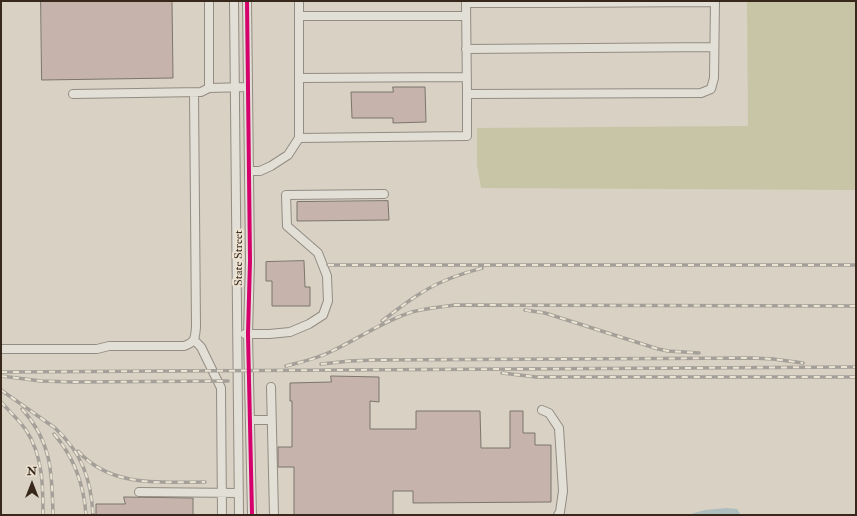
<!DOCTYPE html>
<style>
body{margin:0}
#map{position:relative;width:857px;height:516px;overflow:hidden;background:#d9d1c3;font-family:"IM FELL Double Pica",serif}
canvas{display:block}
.frame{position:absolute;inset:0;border:2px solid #37281b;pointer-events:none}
.north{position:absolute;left:12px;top:464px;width:40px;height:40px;-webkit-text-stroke:3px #ece3d3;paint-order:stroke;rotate:0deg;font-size:11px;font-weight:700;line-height:16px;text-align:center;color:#37281b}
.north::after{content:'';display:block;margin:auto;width:14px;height:18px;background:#37281b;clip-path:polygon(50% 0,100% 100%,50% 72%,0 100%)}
</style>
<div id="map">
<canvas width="857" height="516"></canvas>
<div class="frame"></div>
<div class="north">N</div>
</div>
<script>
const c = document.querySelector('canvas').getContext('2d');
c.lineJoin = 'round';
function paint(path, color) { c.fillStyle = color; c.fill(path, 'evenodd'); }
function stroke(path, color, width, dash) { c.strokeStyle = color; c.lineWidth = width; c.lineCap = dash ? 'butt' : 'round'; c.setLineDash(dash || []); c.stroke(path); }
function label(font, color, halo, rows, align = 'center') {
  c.font = font + ' "IM FELL Double Pica",serif'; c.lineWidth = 4; c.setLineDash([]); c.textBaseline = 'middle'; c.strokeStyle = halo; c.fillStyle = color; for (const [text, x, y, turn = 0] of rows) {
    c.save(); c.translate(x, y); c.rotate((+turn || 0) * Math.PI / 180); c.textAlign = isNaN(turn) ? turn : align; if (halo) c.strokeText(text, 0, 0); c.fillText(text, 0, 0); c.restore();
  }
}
const green = new Path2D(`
 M747,1h109v189l-375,-2 -4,-23v-37l271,-2z`);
const water = new Path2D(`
 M727,508l10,1 4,6h-54l18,-5z`);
const building = new Path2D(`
 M41,1h131l1,77 -131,2z
 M393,87h32l1,35 -33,1v-5h-41l-1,-26h42z
 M388,201l1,19 -92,1v-19z
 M304,261l1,26h5v19h-38v-25h-6v-19z
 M331,376l48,1v25l-9,-1v28h46v-18h64l1,37h29v-37h13v22h12v12h16v57l-138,1v-12h-20v24h-99v-48h-16v-20h14v-46h-2v-18l41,-1z
 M124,497l69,1v17h-97v-11h29z`);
const minor = new Path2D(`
 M234,1l5,514
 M247,1l3,260 -2,73 4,181
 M550,3l164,-1
 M299,16h167
 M466,49l248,-2
 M299,78l168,-1
 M209,88l39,-1
 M73,94l128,-2 8,-4v-87
 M467,94l-1,-91h84v-2
 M299,138l168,-2v-42l234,-1 10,-4 3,-11 1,-77
 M249,171h11l11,-5 17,-11 11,-17v-137
 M245,334h24l21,-2 19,-8 14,-9 5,-14 -1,-25 -9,-23 -31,-27 -1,-31 98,-1
 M194,340l7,7 20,41 1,127
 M1,349h96l12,-3h75c11,-4 11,-7 12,-19l-2,-234
 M271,387l3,128
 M542,410l7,3 10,15 4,63 -3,21 -2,3
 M250,420h21
 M139,492l100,1`);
const rail = new Path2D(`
 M328,265h528
 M525,310l20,3 113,36 10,2 31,2
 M382,321c20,-15 40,-31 62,-40 13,-6 25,-9 38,-13
 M321,364l29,-3 23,-1 379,-2 21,1 30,4
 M286,366c15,-4 30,-7 44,-14 28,-13 53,-31 82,-40 14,-4 29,-5 43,-7l401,1
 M1,372l855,-5
 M502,373l34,4h320
 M1,376l40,5 32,1 155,-1
 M1,390l54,38c27,25 36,51 38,87
 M1,402c8,9 18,18 25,28 17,26 17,56 17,85
 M22,409c30,33 30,64 31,106
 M54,434c20,23 30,52 32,81
 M78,451c33,37 83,31 127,31`);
const cycleway = new Path2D(`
 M247,1l3,260 -2,73 4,181`);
const streetNames = [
 ["State Street",239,258,-90]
];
paint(green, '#c7c5a5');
paint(water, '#aebdbe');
paint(building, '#c5b3ac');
stroke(building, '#7b756c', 1);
stroke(minor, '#928c82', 10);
stroke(minor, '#e2dfd7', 8);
stroke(rail, '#a4a099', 3.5);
stroke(rail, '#ece3d3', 2, [6]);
stroke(cycleway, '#d6006c', 4);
label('12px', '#37281b', '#ece3d3', streetNames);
</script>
